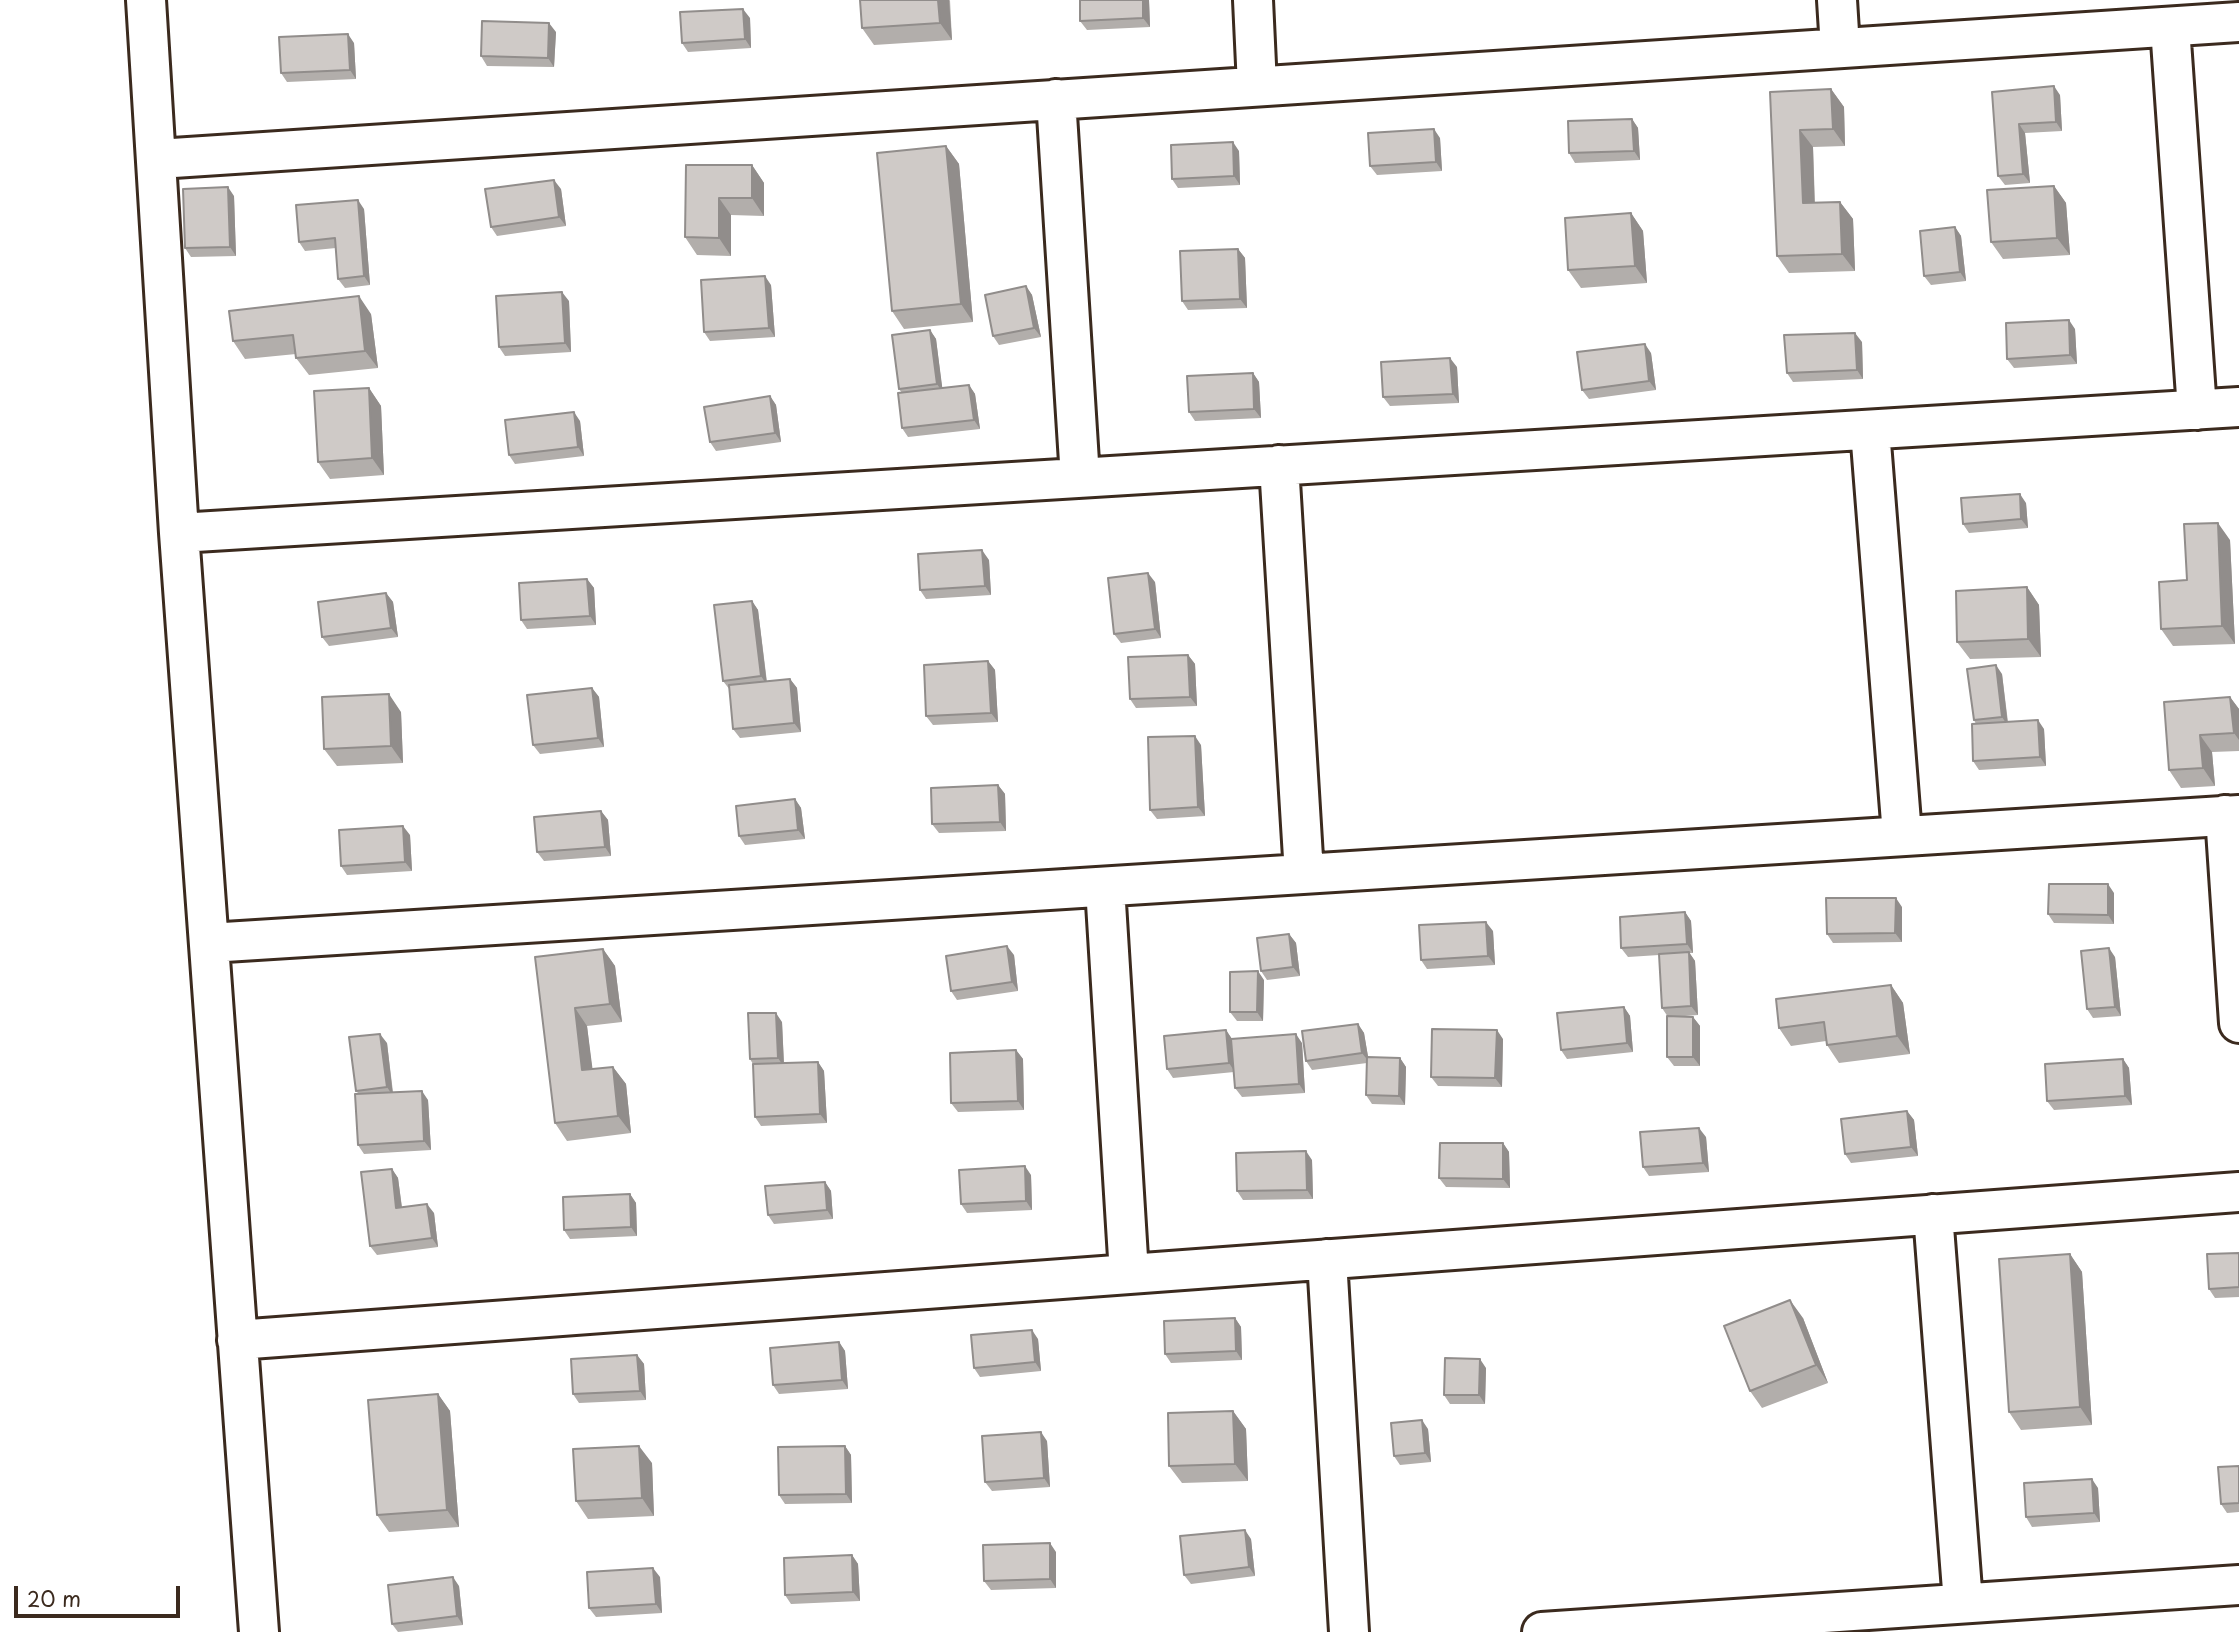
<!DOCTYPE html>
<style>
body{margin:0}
#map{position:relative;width:2239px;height:1632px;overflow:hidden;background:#fff;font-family:"Playpen Sans",sans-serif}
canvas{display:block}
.scale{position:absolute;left:14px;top:1586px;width:166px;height:32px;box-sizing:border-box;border:4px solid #3b2a1e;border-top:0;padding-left:9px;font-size:21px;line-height:24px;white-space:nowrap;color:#3b2a1e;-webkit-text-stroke:5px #fff;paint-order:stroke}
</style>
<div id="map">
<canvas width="2239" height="1632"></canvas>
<div class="scale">20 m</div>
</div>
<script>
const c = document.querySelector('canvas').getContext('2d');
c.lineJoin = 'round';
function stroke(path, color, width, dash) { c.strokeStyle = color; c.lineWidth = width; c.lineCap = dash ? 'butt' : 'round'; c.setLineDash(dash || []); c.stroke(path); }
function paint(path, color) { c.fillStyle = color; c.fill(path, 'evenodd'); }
const street = new Path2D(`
 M146,0l33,533 80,1099
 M1253,0l4,86
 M1837,0l3,48
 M2170,27l27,383
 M1056,99l24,379
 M158,159l2081,-137
 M1870,430l32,405
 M1279,465l25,409
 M179,533l2060,-126
 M2225,815l14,208
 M1105,887l24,387
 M209,943l2030,-128
 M1933,1214l30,389
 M1327,1259l22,373
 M237,1340l2002,-148
 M1542,1632l697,-47`);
const wall = new Path2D(`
 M950,0l2,40 -78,5 -12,-17z
 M1149,0l1,27 -63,3 -7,-9z
 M750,18l1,30 -63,4 -6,-9z
 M556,32l-2,35 -67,-1 -6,-10z
 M354,43l2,36 -69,3 -6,-9z
 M1831,89l13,18 1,39 -32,1 2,56 25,-1 13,17 2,52 -66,2 -12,-17 -7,-164z
 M1992,92l68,3 2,36 -37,2 5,50 -25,2 -7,-9z
 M1632,119l6,9 2,32 -65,3 -6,-10z
 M1440,138l2,33 -65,4 -7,-9z
 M946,146l13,18 14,158 -69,7 -12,-18z
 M1239,151l1,34 -62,3 -6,-9z
 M686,165h66l12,18v33l-33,-1v41l-34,-1 -12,-18z
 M2054,186l12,17 4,52 -67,4 -12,-17z
 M561,189l5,37 -69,10 -6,-9z
 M234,196l2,60 -45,1 -6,-9z
 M364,209l6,76 -25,3 -7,-9 -2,-31 -31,3 -6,-9z
 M1631,213l12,18 4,52 -66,5 -13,-18z
 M1955,227l6,9 5,45 -35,4 -7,-9z
 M1238,249l7,9 2,50 -59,2 -6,-9z
 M771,285l4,52 -65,4 -6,-9z
 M1026,286l6,9 9,42 -42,8 -6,-9z
 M569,301l2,51 -66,4 -6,-9z
 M371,314l7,54 -69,7 -13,-17v-4l-51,5 -12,-18z
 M2075,329l2,35 -63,4 -7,-9z
 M930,330l6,9 6,49 27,-3 6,9 5,35 -72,8 -6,-9v-35l-3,-4z
 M1862,342l1,37 -70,3 -6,-9z
 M1651,353l5,37 -67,9 -7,-9z
 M1457,367l2,36 -69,3 -7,-9z
 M1253,373l6,9 2,36 -66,3 -6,-9z
 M369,388l12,18 3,69 -54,4 -12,-17z
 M770,396l6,9 5,37 -65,9 -6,-9z
 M580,421l4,35 -69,8 -6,-9z
 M2026,503l2,25 -59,5 -6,-9z
 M2230,540l5,104 -62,2 -12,-17 26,-49z
 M989,560l2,35 -65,4 -6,-9z
 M587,579l7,9 2,37 -69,4 -6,-9z
 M1155,582l6,56 -40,5 -7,-9z
 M2027,587l12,18 2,52 -71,2 -13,-17z
 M386,593l7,9 5,35 -69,9 -7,-9z
 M752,601l6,9 9,72 23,-3 7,9 4,44 -61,6 -7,-9 -3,-39 -7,-9z
 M1188,655l7,9 2,42 -61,2 -6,-9z
 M988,661l7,9 3,52 -65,3 -7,-9z
 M2002,674l6,48 36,7 2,37 -67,4 -6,-9 3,-37 -2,-4z
 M592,688l7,9 5,50 -64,7 -7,-9z
 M2230,697l9,12v42l-27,1 3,34 -34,2 -12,-18z
 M401,712l2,51 -66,3 -13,-17z
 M1201,745l4,71 -48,3 -7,-9z
 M998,785l7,9 1,37 -67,2 -7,-9z
 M795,799l6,9 4,31 -60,6 -6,-9z
 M601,811l7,9 3,36 -67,5 -7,-9z
 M410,835l2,36 -65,4 -6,-9z
 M2114,893v31l-60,-1 -6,-9z
 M1902,907v35l-69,1 -6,-9z
 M1685,912l6,9 2,32h-4l6,8 3,54 -26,2h21l7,9v40h-26l-7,-9 1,-40 -6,-9 -3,-53 -31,2 -7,-9z
 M1493,931l2,34 -68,4 -6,-9z
 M1289,934l7,9 4,33 -33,4 -6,-9z
 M603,949l12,17 7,56 -35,4 5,43 21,-2 13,17 5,49 -64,8 -12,-18 -20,-166z
 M1014,955l4,36 -61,9 -6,-9z
 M2115,957l6,59 -28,2 -6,-9z
 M1264,980l-1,41h-26l-7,-9z
 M1891,985l12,18 7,51 -71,9 -12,-18 -1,-4 -35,5 -12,-18z
 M1624,1007l6,9 3,36 -66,7 -6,-9z
 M782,1022l2,41 34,-1 6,9 3,52 -66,3 -6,-9 -2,-53 -3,-5z
 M1358,1024l6,9 4,24 32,1 6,9 -1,38 -33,-1 -6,-9 1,-32 -55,7 -6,-9z
 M1226,1030l6,9 70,4 3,50 -63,4 -7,-9 -1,-16 -61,6 -6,-9z
 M1503,1039l-1,48 -64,-1 -7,-9z
 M387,1043l6,49 35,8 3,50 -67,4 -6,-9v-52l-2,-2z
 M1016,1050l7,9 1,51 -66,2 -7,-9z
 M2123,1059l6,9 3,37 -78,5 -7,-9z
 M1907,1111l7,9 4,36 -67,7 -6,-9z
 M1706,1137l3,35 -60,4 -6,-9z
 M1503,1143l6,9 1,36 -64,-1 -7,-9z
 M1312,1160l1,39 -70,1 -6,-9z
 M392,1169l6,9 4,29 32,6 4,34 -61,8 -7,-9z
 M1031,1175l1,35 -65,3 -6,-9z
 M825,1182l6,9 2,28 -59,5 -6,-9z
 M630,1194l6,9 1,33 -67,3 -6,-9z
 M2239,1253v44l-24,1 -6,-9z
 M2070,1254l12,18 10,153 -71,5 -12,-18z
 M1235,1318l6,9 1,33 -71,3 -6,-9z
 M1803,1318l25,65 -66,25 -12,-17z
 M1038,1339l3,32 -61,6 -6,-9z
 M839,1342l6,9 3,38 -69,5 -6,-9z
 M637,1355l7,9 2,36 -67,3 -6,-9z
 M1486,1368l-1,36h-35l-6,-9z
 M438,1394l12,17 9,116 -70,5 -12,-17z
 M1233,1411l13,18 2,52 -66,2 -13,-17z
 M1428,1429l3,33 -31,3 -6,-9z
 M1047,1441l3,46 -58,4 -7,-9z
 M845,1446l6,9 1,48 -67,1 -6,-9z
 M652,1463l2,53 -66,3 -12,-18z
 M2239,1466v46l-12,1 -6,-9z
 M2098,1488l2,34 -68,5 -6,-10z
 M1251,1539l4,37 -64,8 -7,-9z
 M1056,1552v36l-65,2 -7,-9z
 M852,1555l6,9 2,37 -69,3 -6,-9z
 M660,1577l2,36 -66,4 -7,-9z
 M459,1586l4,39 -65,7 -6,-8z`);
const shadedWall = new Path2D(`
 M938,0h11l3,40 -12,-17z
 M1143,0h6l1,27 -7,-9z
 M743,9l7,9 1,30 -6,-9z
 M549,23l7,9 -2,35 -6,-9z
 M348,34l6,9 2,36 -6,-9z
 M2054,86l6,9 2,36 -6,-9z
 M1831,89l13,18 1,39 -12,-17z
 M1632,119l6,9 2,32 -6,-9z
 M2019,124l6,9 5,50 -7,-9z
 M1434,129l6,9 2,33 -6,-9z
 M1800,130l13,17 2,74 -12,-18z
 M1233,142l6,9 1,34 -6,-9z
 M946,146l13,18 14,158 -12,-18z
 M752,165l12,18v33l-12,-18z
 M554,180l7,9 5,37 -7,-9z
 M2054,186l12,17 4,52 -13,-17z
 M228,187l6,9 2,60 -6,-9z
 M719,198l12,17v41l-12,-18z
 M358,200l6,9 6,76 -6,-9z
 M1840,202l13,17 2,52 -13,-17z
 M1631,213l12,18 4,52 -12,-17z
 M1955,227l6,9 5,45 -6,-9z
 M1238,249l7,9 2,50 -7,-9z
 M765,276l6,9 4,52 -6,-9z
 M1026,286l6,9 9,42 -7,-9z
 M562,292l7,9 2,51 -6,-9z
 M359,296l12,18 7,54 -13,-17z
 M2069,320l6,9 2,35 -7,-9z
 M930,330l6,9 7,54 -6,-9z
 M1855,333l7,9 1,37 -6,-9z
 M1645,344l6,9 5,37 -7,-9z
 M1450,358l7,9 2,36 -6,-9z
 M1253,373l6,9 2,36 -7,-9z
 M969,385l6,9 5,35 -6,-9z
 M369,388l12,18 3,69 -12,-17z
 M770,396l6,9 5,37 -6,-9z
 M574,412l6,9 4,35 -6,-9z
 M2020,494l6,9 2,25 -7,-9z
 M2218,523l12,17 5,104 -13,-18z
 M982,550l7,10 2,35 -6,-9z
 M1148,573l7,9 6,56 -6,-9z
 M587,579l7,9 2,37 -6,-9z
 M2027,587l12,18 2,52 -13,-18z
 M386,593l7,9 5,35 -7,-9z
 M752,601l6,9 9,75 -6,-9z
 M1188,655l7,9 2,42 -7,-9z
 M988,661l7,9 3,52 -7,-9z
 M1996,665l6,9 6,52 -6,-9z
 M790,679l7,9 4,44 -7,-9z
 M592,688l7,9 5,50 -6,-9z
 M389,694l12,18 2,51 -12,-17z
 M2230,697l9,12v31l-5,-7z
 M2038,720l6,9 2,37 -6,-9z
 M2200,735l12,17 3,34 -12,-18z
 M1195,736l6,9 4,71 -7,-9z
 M998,785l7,9 1,37 -6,-9z
 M795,799l6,9 4,31 -7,-9z
 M601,811l7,9 3,36 -6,-9z
 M403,826l7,9 2,36 -7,-9z
 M2108,884l6,9v31l-6,-9z
 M1896,898l6,9v35l-7,-9z
 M1685,912l6,9 2,32 -6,-9z
 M1486,922l7,9 2,34 -7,-9z
 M1289,934l7,9 4,33 -7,-9z
 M1007,946l7,9 4,36 -6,-9z
 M2109,948l6,9 6,59 -6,-9z
 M603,949l12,17 7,56 -12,-18z
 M1689,952l6,9 3,54 -7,-9z
 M1258,971l6,9 -1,41 -6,-9z
 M1891,985l12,18 7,51 -13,-18z
 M1624,1007l6,9 3,36 -6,-9z
 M575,1008l12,18 8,62 -13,-18z
 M776,1013l6,9 2,45 -6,-9z
 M1693,1017l7,9v40l-7,-9z
 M1358,1024l6,9 5,29 -7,-9z
 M1226,1030l6,9 3,33 -6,-9z
 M1497,1030l6,9 -1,48 -7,-9z
 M380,1034l7,9 6,53 -6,-9z
 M1296,1034l6,9 3,50 -6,-9z
 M1016,1050l7,9 1,51 -6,-9z
 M1400,1058l6,9 -1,38 -6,-9z
 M2123,1059l6,9 3,37 -7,-9z
 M818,1062l6,9 3,52 -7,-9z
 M613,1067l13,17 5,49 -13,-17z
 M422,1091l6,9 3,50 -7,-9z
 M1907,1111l7,9 4,36 -7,-9z
 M1699,1128l7,9 3,35 -6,-9z
 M1503,1143l6,9 1,36 -7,-9z
 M1306,1151l6,9 1,39 -6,-9z
 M1025,1166l6,9 1,35 -6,-9z
 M392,1169l6,9 5,39 -7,-9z
 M825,1182l6,9 2,28 -6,-9z
 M630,1194l6,9 1,33 -6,-9z
 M427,1204l7,9 4,34 -6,-9z
 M2070,1254l12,18 10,153 -12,-18z
 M1790,1300l13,18 25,65 -12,-18z
 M1235,1318l6,9 1,33 -6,-9z
 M1032,1330l6,9 3,32 -6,-9z
 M839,1342l6,9 3,38 -6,-9z
 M637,1355l7,9 2,36 -6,-9z
 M1480,1359l6,9 -1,36 -6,-9z
 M438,1394l12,17 9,116 -12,-17z
 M1233,1411l13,18 2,52 -13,-17z
 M1422,1420l6,9 3,33 -6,-9z
 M1041,1432l6,9 3,46 -6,-9z
 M639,1446l13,17 2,53 -12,-18z
 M845,1446l6,9 1,48 -6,-9z
 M2092,1479l6,9 2,34 -6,-9z
 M1245,1530l6,9 4,37 -6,-9z
 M1050,1543l6,9v36l-6,-9z
 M852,1555l6,9 2,37 -7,-9z
 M653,1568l7,9 2,36 -6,-9z
 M453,1577l6,9 4,39 -6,-9z`);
const building = new Path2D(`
 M860,0h78l2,23 -78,5z
 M1080,0h63v18l-63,3z
 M743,9l2,30 -63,4 -2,-31z
 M482,21l67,2 -1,35 -67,-2z
 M348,34l2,36 -69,3 -2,-36z
 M2054,86l2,36 -37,2 4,50 -25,2 -6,-84z
 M1831,89l2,40 -33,1 3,73 37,-1 2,52 -65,2 -7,-164z
 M1632,119l2,32 -65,2 -1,-32z
 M1434,129l2,33 -66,4 -2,-33z
 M1233,142l1,34 -62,3 -1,-34z
 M946,146l15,158 -69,7 -15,-158z
 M686,165h66v33h-33v40l-34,-1z
 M554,180l5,37 -68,10 -6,-38z
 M2054,186l3,52 -66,4 -4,-52z
 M228,187l2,60 -45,1 -2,-59z
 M358,200l6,76 -26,3 -3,-41 -36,4 -3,-37z
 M1631,213l4,53 -67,4 -3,-52z
 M1955,227l5,45 -36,4 -4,-45z
 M1238,249l2,50 -58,2 -2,-50z
 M765,276l4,52 -65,4 -3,-52z
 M1026,286l8,42 -41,8 -8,-41z
 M562,292l3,51 -66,4 -3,-51z
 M359,296l6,55 -69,7 -3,-23 -60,6 -4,-30z
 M2069,320l1,35 -63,4 -1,-36z
 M930,330l7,54 -38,5 -7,-54z
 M1855,333l2,37 -70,3 -3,-38z
 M1645,344l4,37 -67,9 -5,-38z
 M1450,358l3,36 -70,3 -2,-35z
 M1253,373l1,36 -65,3 -2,-36z
 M969,385l5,35 -72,8 -4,-35z
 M369,388l3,70 -54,4 -4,-71z
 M770,396l5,37 -65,9 -6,-35z
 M574,412l4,35 -69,8 -4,-35z
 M2020,494l1,25 -58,5 -2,-26z
 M2218,523l4,103 -61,3 -2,-47 28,-2 -3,-56z
 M982,550l3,36 -65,4 -2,-36z
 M1148,573l7,56 -41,5 -6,-56z
 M587,579l3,37 -69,4 -2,-37z
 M2027,587l1,52 -71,3 -1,-51z
 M386,593l5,35 -69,9 -4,-35z
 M752,601l9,75 -38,5 -9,-76z
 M1188,655l2,42 -60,2 -2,-42z
 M988,661l3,52 -65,3 -2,-51z
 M1996,665l6,52 -28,3 -7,-51z
 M790,679l4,44 -61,6 -4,-44z
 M592,688l6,50 -65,7 -6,-50z
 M389,694l2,52 -67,3 -2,-52z
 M2230,697l4,36 -34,2 3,33 -34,2 -5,-68z
 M2038,720l2,37 -67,4 -1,-37z
 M1195,736l3,71 -48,3 -2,-73z
 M998,785l2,37 -68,2 -1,-36z
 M795,799l3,31 -59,6 -3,-30z
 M601,811l4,36 -68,5 -3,-35z
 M403,826l2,36 -64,4 -2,-36z
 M2049,884h59v31l-60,-1z
 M1826,898h70l-1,35 -68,1z
 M1685,912l2,32 -66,4 -1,-31z
 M1486,922l2,34 -67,4 -2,-35z
 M1289,934l4,33 -32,4 -4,-33z
 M1007,946l5,36 -61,9 -5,-35z
 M2109,948l6,59 -28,2 -6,-58z
 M603,949l7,55 -35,4 7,62 31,-3 5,49 -63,7 -20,-166z
 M1689,952l2,54 -29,2 -3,-54z
 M1258,971l-1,41h-27v-40z
 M1891,985l6,51 -70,9 -3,-23 -45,6 -3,-29z
 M1624,1007l3,36 -66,7 -4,-37z
 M748,1013h28l2,45 -28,1z
 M1667,1016l26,1v40h-26z
 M1358,1024l4,29 -56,8 -4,-30z
 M1432,1029l65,1 -2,48 -64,-1z
 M1226,1030l3,33 -62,6 -3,-33z
 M380,1034l7,53 -31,4 -7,-54z
 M1296,1034l3,50 -64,4 -4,-49z
 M1016,1050l2,51 -67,2 -1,-50z
 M1367,1057l33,1 -1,38 -33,-1z
 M2123,1059l2,37 -78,5 -2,-37z
 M818,1062l2,52 -65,3 -2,-53z
 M422,1091l2,50 -66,4 -3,-51z
 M1907,1111l4,36 -66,7 -4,-35z
 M1699,1128l4,35 -60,4 -3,-35z
 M1440,1143h63v36l-64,-1z
 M1306,1151l1,39 -70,1 -1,-38z
 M1025,1166l1,35 -65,3 -2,-34z
 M392,1169l4,39 31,-4 5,34 -62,8 -9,-74z
 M825,1182l2,28 -59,5 -3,-29z
 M630,1194l1,33 -67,3 -1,-33z
 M2239,1253v34l-30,2 -2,-35z
 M2070,1254l10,153 -71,5 -10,-153z
 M1790,1300l26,65 -66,26 -26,-65z
 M1235,1318l1,33 -71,3 -1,-33z
 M1032,1330l3,32 -61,6 -3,-33z
 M839,1342l3,38 -69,5 -3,-37z
 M637,1355l3,36 -67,3 -2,-35z
 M1445,1358l35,1 -1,36h-35z
 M438,1394l9,116 -70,5 -9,-115z
 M1233,1411l2,53 -66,2 -1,-53z
 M1422,1420l3,33 -31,3 -3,-33z
 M1041,1432l3,46 -59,4 -3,-46z
 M639,1446l3,52 -66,3 -3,-52z
 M845,1446l1,48 -67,1 -1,-48z
 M2239,1466v37l-18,1 -3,-37z
 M2092,1479l2,34 -68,4 -2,-34z
 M1245,1530l4,37 -65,8 -4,-39z
 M1050,1543v36l-66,2 -1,-36z
 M852,1555l1,37 -68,3 -1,-37z
 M653,1568l3,36 -67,4 -2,-36z
 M453,1577l4,39 -65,8 -4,-39z`);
stroke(street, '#3b2a1e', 44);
stroke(street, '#fff', 38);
paint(wall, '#b2aeab');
paint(shadedWall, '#918d8b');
paint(building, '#cfcac7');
stroke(building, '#918d8b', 2);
</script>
